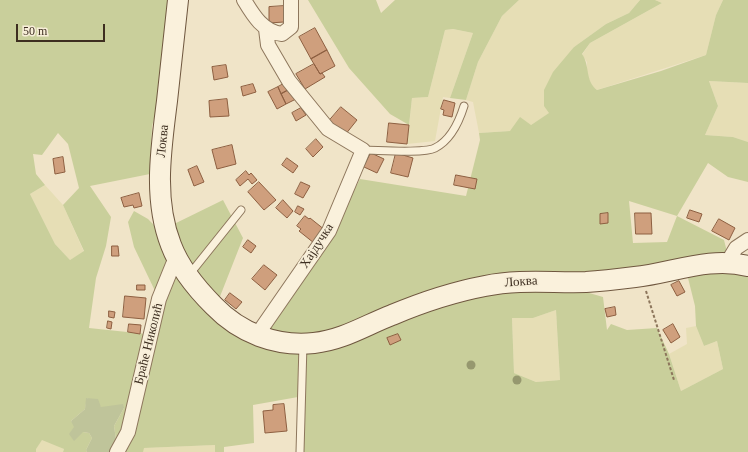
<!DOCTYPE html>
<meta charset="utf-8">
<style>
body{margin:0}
#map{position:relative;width:748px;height:452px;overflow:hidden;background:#f0e4c8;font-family:Georgia,serif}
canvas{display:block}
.scale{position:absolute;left:16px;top:24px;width:89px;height:18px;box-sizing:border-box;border:2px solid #3d2e20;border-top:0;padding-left:5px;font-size:12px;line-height:14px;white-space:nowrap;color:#3d2e20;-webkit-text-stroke:3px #f7eed8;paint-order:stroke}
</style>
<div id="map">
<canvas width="748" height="452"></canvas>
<div class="scale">50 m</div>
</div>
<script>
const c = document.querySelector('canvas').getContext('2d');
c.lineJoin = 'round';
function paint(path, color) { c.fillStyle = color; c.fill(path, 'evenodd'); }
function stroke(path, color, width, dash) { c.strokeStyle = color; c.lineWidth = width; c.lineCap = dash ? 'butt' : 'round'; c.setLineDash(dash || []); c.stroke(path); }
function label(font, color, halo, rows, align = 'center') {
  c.font = font + ' Georgia,serif'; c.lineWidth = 3.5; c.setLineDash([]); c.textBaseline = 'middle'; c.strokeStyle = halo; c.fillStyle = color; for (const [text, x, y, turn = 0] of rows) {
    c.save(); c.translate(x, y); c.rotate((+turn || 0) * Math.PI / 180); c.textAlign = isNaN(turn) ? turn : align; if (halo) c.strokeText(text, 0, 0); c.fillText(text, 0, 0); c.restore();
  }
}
const farmland = new Path2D(`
 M519,0h121l-11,13 -23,11 -32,23 -24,66 -19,12 -21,6 -31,2 -6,-31 -7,-2 12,-38 24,-46z
 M655,0h68l-7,15 -10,40 -109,35 -6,-4 -4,-14v-10l-5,-7 8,-12 72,-40z
 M453,29l20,4 -23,65 -7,-1 -8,44 -28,3 5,-46 16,-1 17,-67z
 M709,81l39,2v59l-15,-5 -28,-2 13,-29z
 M45,185l18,20 21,47 -14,8 -15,-16 -25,-50z
 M556,310l4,70 -24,2 -22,-9 -2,-55h21z
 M696,326l8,20 13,-5 6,28 -42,22 -12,-37 18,-10 -1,-16z
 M42,439l15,6 7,4 -1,3h-27l-1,-3z
 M215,445v7h-72v-4z`);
const green = new Path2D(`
 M0,0h174l-10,80 -12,46 -2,48 -60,12 21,31 -5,29 -10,32 -7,50 57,6 10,-41 -22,-46 -6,-25 6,-11 14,8 10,10 9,33 56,61 83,28 135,-46 64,-14 74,-1 24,7 4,33 4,-6 16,6 30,-2 12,26 12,37 42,-22 -6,-28 -13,5 -8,-20 -1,-20 -8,-32c19,-1 43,-5 61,1v177h-447l-3,-55 -45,8 1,38 -30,4v5h-9v-7l-71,3 -1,4h-30l4,-6 -3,-20 10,-18 -23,-1 -14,-9 -2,11 -14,12 12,11 6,1 3,5 -6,12 1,2h-24l1,-3 -22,-9 -6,9v3h-36zM58,133l10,11 11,44 -16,17 21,46 -14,9 -15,-16 -25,-50 15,-9 -9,-11 -3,-20 9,1zM556,310l4,70 -24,2 -22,-9 -2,-55h21z
 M308,0h68l5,13 14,-13h124l-17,16 -24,46 -12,38 -16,-2 23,-65 -20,-4 -8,1 -17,67 -16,1 -3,27 -19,-11 -41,-46z
 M640,0h15l7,3 -72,40 -8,11c8,11 3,27 15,36l64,-19 45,-16 10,-40 7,-15h25v83l-39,-2 9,25 -13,29 28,2 15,5v40l-20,-5 -20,-14 -31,53 47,24 3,12 -6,5 -70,10 -105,8 -232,62 -48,-6 65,-97 29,-55 106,17 14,-56 -1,-7 31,-2 10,-14 11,8 18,-12 -5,-7v-16l9,-18 21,-25 32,-23 23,-11zM629,201l48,15 -10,26 -34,1z
 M223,200l20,38 -24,61 -30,-33 -17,-41z`);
const cemetery = new Path2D(`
 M86,398l12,1 3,8 22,-3 1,4 -10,18 3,20 -4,6h-26l-1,-2 6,-12 -3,-5 -6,-1 -9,9 -5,-7 5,-7 -3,-6 14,-12z`);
const building = new Path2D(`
 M284,6v16l-15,1v-16z
 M315,28l12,22 -16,9 -12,-22z
 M327,50l8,16 -15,8 -9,-15z
 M314,64l6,10 2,-1 3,4 -20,12 -9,-15z
 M226,65l2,12 -14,3 -2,-13z
 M287,82l3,7 -9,5 -3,-7z
 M253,84l3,8 -13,4 -2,-9z
 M278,87l8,17 -9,5 -9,-17z
 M290,89l6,10 -10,5 -5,-10z
 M227,99l2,17 -19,1 -1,-16z
 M444,100l11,3 -3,14 -9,-2 1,-5 -3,-1z
 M341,107l16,13 -12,15 -16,-14z
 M301,108l5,7 -10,6 -4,-8z
 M389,123l20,2 -2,19 -20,-2z
 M316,139l7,8 -10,10 -7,-8z
 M232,145l4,19 -19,5 -5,-19z
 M371,153l13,6 -7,14 -13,-6z
 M396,153l17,5 -5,19 -17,-4z
 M63,157l2,15 -10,2 -2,-15z
 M287,158l11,8 -5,7 -11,-8z
 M197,166l7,16 -10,4 -6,-16z
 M246,171l3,4 2,-2 6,7 -5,4 -4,-5 -8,7 -4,-6z
 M456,175l21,4 -2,10 -21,-4z
 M259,182l17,18 -12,10 -16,-18z
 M301,182l9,4 -7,12 -8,-4z
 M139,193l3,13 -8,2 -1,-3 -9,2 -3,-9z
 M283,200l10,11 -6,7 -11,-10z
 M298,206l6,3 -4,6 -5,-3z
 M690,210l12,4 -3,8 -12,-4z
 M608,213v10l-8,1v-10z
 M635,213h16l1,21h-16z
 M305,216l4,3 1,-1 15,12 -11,13 -15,-12 2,-2 -4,-3z
 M719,219l16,9 -6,12 -17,-9z
 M248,240l8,6 -5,7 -8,-6z
 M112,246h6l1,10h-7z
 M264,265l13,10 -12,15 -13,-11z
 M679,281l6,11 -8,4 -6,-11z
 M137,285h8v5h-8z
 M230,293l12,9 -6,7 -11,-9z
 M125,296l21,2 -2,21 -21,-2z
 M615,307l1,8 -9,2 -2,-8z
 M109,311l6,1 -1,6 -5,-1z
 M108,321l4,1 -1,7 -4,-1z
 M129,324l12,1 -1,9 -12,-2z
 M673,324l7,13 -9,6 -8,-13z
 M398,334l3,6 -11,5 -3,-7z
 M284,404l3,27 -22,2 -2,-22 10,-1v-5z`);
const path = new Path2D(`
 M646,291l28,89`);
const service = new Path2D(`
 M363,150c15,0 60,4 72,-2 16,-8 24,-26 29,-42
 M189,275l52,-65
 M300,452l3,-108`);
const minor = new Path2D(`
 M244,0c9,15 19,32 38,34l9,-7v-27
 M727,263l9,-15 12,-8
 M257,335l72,-104 34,-81 -35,-21 -39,-48 -21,-36 -2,-16
 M117,452l11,-20 31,-133 17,-42`);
const secondary = new Path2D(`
 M178,0c-4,34 -7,67 -11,101 -6,48 -14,98 4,144 9,24 25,43 43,61 26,27 62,41 100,37 29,-3 52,-18 78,-28 31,-13 61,-23 93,-29 34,-7 67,-3 101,-4 16,-1 33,-3 49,-5 37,-4 75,-21 113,-11`);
const trees = [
 [471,365],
 [517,380]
];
const streetNames = [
 ["Локва",163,141,-84],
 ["Хајдучка",317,246,-57],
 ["Локва",521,282,-4],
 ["Браће Николић",149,344,-76]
];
paint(farmland, '#e6deb5');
paint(green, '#c9cf9b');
paint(cemetery, '#bfc49a');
paint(building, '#cf9f7d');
stroke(building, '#8d5f41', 1);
stroke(service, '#8d765c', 9);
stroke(minor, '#8d765c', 16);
stroke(secondary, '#6f573f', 22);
stroke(path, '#8d765c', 2, [3, 2]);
stroke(service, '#faf1dc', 7);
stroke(minor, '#faf1dc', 14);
stroke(secondary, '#faf1dc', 20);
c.fillStyle = '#96986f';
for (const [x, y] of trees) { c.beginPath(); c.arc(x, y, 4.5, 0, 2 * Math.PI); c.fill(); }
label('13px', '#3d2e20', '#f7eed8', streetNames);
</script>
